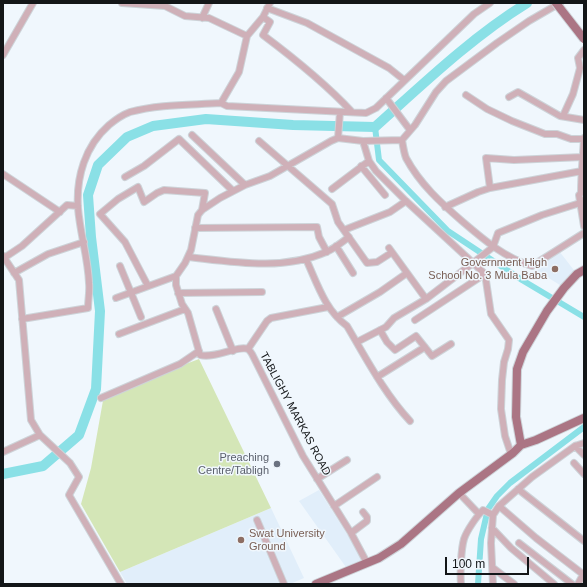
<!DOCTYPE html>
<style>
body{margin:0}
#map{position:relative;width:587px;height:587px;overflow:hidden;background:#f0f7fd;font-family:Helvetica,sans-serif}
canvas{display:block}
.frame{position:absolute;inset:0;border:4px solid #131618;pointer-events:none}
.scale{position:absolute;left:445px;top:557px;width:84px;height:18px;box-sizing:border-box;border:2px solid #131618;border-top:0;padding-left:5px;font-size:12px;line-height:14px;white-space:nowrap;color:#131618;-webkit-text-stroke:3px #f0f7fd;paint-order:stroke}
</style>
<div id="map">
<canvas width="587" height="587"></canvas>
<div class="frame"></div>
<div class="scale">100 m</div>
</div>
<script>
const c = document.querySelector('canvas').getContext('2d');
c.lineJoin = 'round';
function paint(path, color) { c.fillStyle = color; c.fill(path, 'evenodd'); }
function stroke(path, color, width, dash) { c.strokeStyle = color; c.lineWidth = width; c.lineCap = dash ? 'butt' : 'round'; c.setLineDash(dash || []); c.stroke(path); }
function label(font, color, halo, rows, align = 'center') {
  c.font = font + ' Helvetica,sans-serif'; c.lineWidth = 3; c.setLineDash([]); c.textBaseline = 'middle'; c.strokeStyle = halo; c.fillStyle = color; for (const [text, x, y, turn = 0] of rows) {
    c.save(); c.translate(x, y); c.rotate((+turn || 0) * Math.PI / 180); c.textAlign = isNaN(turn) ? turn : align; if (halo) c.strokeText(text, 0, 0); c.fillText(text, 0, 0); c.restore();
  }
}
const built = new Path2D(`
 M559,251l18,23 -14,13 -27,-17 6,-7z
 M319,490l45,71 -16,9 -49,-69z
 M271,508l33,70 -14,6h-163l-7,-12z`);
const green = new Path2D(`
 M199,359l72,149 -151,64 -39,-68 10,-36 13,-73z`);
const canal = new Path2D(`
 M375,127l4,33 69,71 74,49 62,37
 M478,584l3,-45 7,-30 9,-13 13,-13 74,-56`);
const river = new Path2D(`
 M3,474l40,-8 36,-31 17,-46 4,-78 -9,-74 -3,-42 10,-30 29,-28 26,-11 53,-7 87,6 82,2c48,-43 97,-90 152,-124`);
const minor = new Path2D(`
 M122,3l43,3 20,10 24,2 38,18
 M270,3l-7,14 -16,19 -8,36 -18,31 6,3 139,7 10,-5 98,-94 16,-11
 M560,3l-31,18 -32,22 -51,38 -10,11 -21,33 -13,15c1,6 2,13 4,18 14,26 35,45 57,64 21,18 42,36 69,44l52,-33
 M267,8l40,15 82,45 15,12
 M263,17l7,5 -7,13c32,24 62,48 89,77
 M202,18l7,-15
 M3,55l30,-52
 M466,95l21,14 25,12 33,13h12l14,5h13
 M509,97l9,-5 42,24 24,4
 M386,98l24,32
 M563,116l10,-22 7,-26 -2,-10 6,-8
 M192,135l53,50
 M338,138l2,-26
 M584,138c-1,19 -3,36 -3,55l-2,2 5,31
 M259,141l73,63 6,18 29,41 10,-1 14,-9
 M363,141l39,-1
 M361,166l24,29
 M3,174l57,38
 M125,177l19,-11 35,-27 54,52
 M490,188l-4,-30 28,2 69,-3
 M332,189l37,-28
 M445,207l33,-15 12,-4 92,-17
 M195,228l122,-1 2,10 8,15
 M344,230l46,-18 16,-11
 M336,246l17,27
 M389,248l37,51
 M3,256l16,24 12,140 9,15 30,28 9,14 -10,18 52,89
 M188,257c45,5 95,14 138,-5 8,-3 16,-10 23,-15
 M4,258l18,-12 45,-41 11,1
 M306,259c11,24 19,51 41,67 19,32 37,67 63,95
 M120,266l21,51
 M14,273l34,-19 36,-12
 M148,286l-23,-44 -25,-28 18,-15 20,-12 6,15 13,-9 7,-3 41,3 -3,17
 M178,293l84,-1
 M116,298l60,-22
 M216,309l17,42
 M337,317l43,-25 27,-19
 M22,319l66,-11c0,-8 2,-17 1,-25 -1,-25 -9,-50 -11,-75 -2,-31 7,-62 31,-83 6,-5 13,-10 21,-13 29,-8 61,-7 91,-9
 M415,320l70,-46
 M380,330l7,12 8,8 21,-14 16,20 19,-12
 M119,334l66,-25
 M357,342l29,-15 8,-9 32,-19 47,-36 20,-16 5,-14 44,-18 38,-12 4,-3
 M248,349l19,-28 4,-3 57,-11
 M377,377l48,-30
 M101,398l79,-34 19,-13
 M575,446l9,9
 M3,452l37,-17
 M574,463l10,11
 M317,479l30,-19
 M518,489l66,52
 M459,493l20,21
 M334,506l43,-29
 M499,506l37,32 48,37
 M257,520l27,64
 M492,528l19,20 43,36
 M351,533l16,-12v-4l-4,-5
 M519,543l53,41
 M367,563l-16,-30 -48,-77 -51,-102c-1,-2 -3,-4 -4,-5 -10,-4 -33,10 -48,6l-12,-42 -6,-9 -6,-19v-9l9,-13 6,-13 7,-35 4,-5 18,-12 25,-13 25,-9 61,-35 7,-3 25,3 6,20 7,10 30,30 79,73 6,40 18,26 -1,9 -4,13 -2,18 -1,29 4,27 6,18
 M493,568l21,16
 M461,584c-1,-10 0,-35 3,-45 3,-9 13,-23 19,-29l10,5
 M493,584l-2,-41 2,-28 6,-9 33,-29 43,-31 9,-3
 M578,584l6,-11`);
const major = new Path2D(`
 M521,445l-5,-28 1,-48 6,-17 24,-41 17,-23 13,-14 7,-4
 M316,584l63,-26 22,-14 58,-51 54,-40 8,-8 15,-5 48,-22`);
const majorBridge = new Path2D(`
 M556,3l28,36`);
const markers = [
 [555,269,4,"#8d6e63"],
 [277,464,4,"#6b7280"],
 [241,540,4,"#8d6e63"]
];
const educationNames = [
 ["Government High",547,263],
 ["School No. 3 Mula Baba",547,276],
 ["Swat University",249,534,"left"],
 ["Ground",249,547,"left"]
];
const streetNames = [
 ["TABLIGHY MARKAS ROAD",295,414,62]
];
const worshipNames = [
 ["Preaching",269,458],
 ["Centre/Tabligh",269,471]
];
paint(built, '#e1eefa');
paint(green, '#d4e6b7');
stroke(canal, '#8ae0e6', 6);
stroke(river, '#8ae0e6', 10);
stroke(minor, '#cdd3d8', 8);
stroke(major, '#cdd3d8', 10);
stroke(minor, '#cfb0b8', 6);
stroke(major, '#ab7584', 8);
stroke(majorBridge, '#cdd3d8', 10, []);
stroke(majorBridge, '#ab7584', 8);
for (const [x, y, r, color] of markers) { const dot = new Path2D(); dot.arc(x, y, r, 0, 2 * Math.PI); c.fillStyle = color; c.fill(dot); stroke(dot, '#f0f7fd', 1.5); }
label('11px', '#785e54', '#f0f7fd', educationNames, 'right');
label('11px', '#131618', '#f0f7fd', streetNames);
label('11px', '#5b616d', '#f0f7fd', worshipNames, 'right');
</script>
